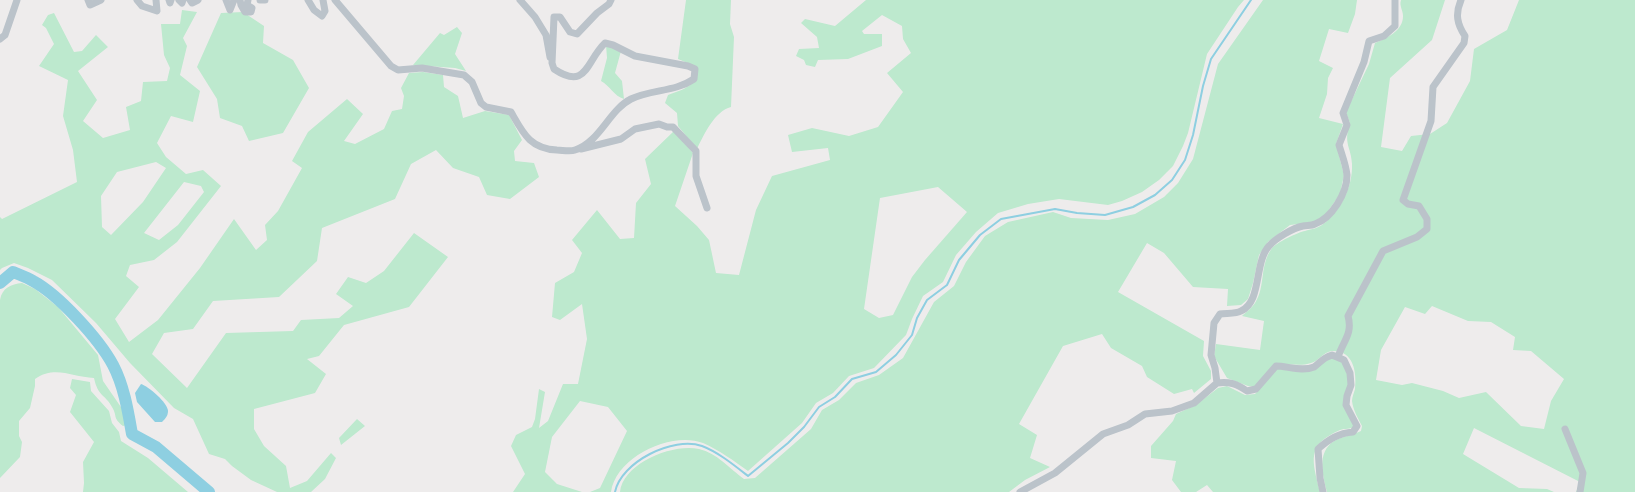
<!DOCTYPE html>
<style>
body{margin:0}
canvas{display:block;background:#eeecec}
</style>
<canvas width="1635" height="492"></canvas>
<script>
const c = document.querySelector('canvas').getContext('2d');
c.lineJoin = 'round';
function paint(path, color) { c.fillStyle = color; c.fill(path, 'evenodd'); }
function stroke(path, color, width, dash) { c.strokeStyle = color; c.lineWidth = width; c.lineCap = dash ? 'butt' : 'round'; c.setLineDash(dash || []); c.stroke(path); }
const green = new Path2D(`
 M686,0h45l-1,24 4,13 -3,70c-16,4 -27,27 -34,42l-19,-23 -1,-13 -12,-10 3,-8c14,-5 32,-10 29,-28l-19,-8z
 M866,0h378l-6,7 -31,47 -19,79 -5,13 -10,20 -14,14 -17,12 -20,9 -14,4 -49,-6 -31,5 -30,9 -22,19 -20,23 -13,27 -20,14 -11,23 -6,16 -32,33 -25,8 -16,17 -17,10 -14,20 -54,48c-14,-10 -29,-21 -45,-28 -32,-12 -87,14 -92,49h-21l10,-4 27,-57 -19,-24 -28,-6 -28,36 -7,35 12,12 25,8h-69l12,-18 -14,-28 5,-11 16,-8 3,-8 4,-30 6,3 -6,36 9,-7 15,-37h15l9,-45 -5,-35 -22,16 -8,-3 3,-34 19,-11 8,-19 -10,-13 25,-30 23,29 14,-1 2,-35 15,-19 -6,-25 29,-28 19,22 -18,53 22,20 12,14 7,33 23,2 17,-65 16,-34 58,-16 -2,-12 -36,4 -4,-17 24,-7 37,8 29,-9 25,-35 -16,-19 24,-20 -8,-14 -1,-13 -20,-11 -20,16 2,3h18v12l-34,13 -30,1 -3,7 -9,-2 -2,-5 -8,-4 3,-7 20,-1 -2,-11 -16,-14 4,-4 30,7zM938,187l29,25 -42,48 -13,17 -19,38 -14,3 -15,-9 16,-111z
 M1263,0h94l-2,14 -7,19 -19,-4 -10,32 14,7 -5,10 -1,16 -8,24 24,6 -7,20 8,31 -4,19 -7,10 -9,13 -9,5 -25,3 -22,17 -9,13 -6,28 -5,16 -7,6 -14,1 1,-17 -35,-2 -29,-34 -17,-10 -29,49 86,49 -1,15 8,15v8l-17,14 -2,-4 -18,5 -27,-17 -5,-11 -31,-18 -9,-14 -39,12 -44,78 18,11 -7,23 20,9 -25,13 -16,12h-389c3,-29 53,-49 79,-43 18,4 31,20 45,30l11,-1 56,-49 11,-19 17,-10 17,-17 23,-8 24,-17 31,-56 20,-16 12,-24 19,-26 23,-14 45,-10 18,6 37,2 27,-6 29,-17 14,-14 15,-24 25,-95z
 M1401,0h44l-13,40 -42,38 -9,69 21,4 9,-15 19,-2 17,-11 23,-42 4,-32 33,-19 12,-30h116v492h-59l4,-10 -106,-54 -11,26 56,34 28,1 7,3h-227c-5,-19 -11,-43 11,-53 8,-3 15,-4 23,-8l1,-5c-4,-8 -9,-16 -10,-25 0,-4 2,-8 3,-12 2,-18 -2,-39 -23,-38 -9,1 -13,10 -21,12 -11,4 -25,0 -36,1l-21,23 -6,-1 -21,-8 -13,-22 2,-12 44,6 4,-29 -22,-5c4,-4 10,-8 13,-13 11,-17 4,-37 17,-55 4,-5 26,-16 33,-17 6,-2 11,-2 17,-6 18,-13 31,-38 30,-61 -1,-18 -9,-20 -2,-41l-4,-11 23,-48 6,-21c12,-5 28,-12 28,-27 0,-6 -4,-10 -2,-16zM1432,306l36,15 23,1 24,15 -2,13 18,1 33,28 -13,22 -7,28 -23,-3 -35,-34 -27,6 -16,-7 -31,-8 -10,2 -26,-5 5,-30 24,-43 20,7z
 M182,10l15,2 -14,26 4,8 -7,29 20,16 -7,31 -22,-6 -14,27 9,14 20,17 17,-4 18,16 -44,56 -23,18 -24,5 -4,11 13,11 -24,32 14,23 29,-22 42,-52 34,-49 22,31 11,-10 -2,-15 13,-14 24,-43 -10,-7 16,-29 39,-33 16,15 -19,27 11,3 29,-15 8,-18 10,-2 2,-13 -3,-8 8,-15 14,-1 20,3 1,12 14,9 5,22 22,-7 24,4 13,25 -8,11 1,10 19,2 5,14 -29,22 -23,-4 -8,-18 -26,-9 -17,-18 -25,14 -16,35 -73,29 -5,33 -38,36 -66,4 -20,28 -29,4 -12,21 35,34 39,-55 67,-2 8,-11 38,-2 14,-12 -17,-12 12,-17 18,6 18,-12 30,-38 34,24 -39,50 -65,18 -25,31 -12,3 19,15 -11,19 -61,16v20l10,17 22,20 4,22 17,-7 24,-28 5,5 -11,21 -14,13h-34l-26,-12 -19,-14 -7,-7 -16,-5 -16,-35 -19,-11 -44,-45 -34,-40 -44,-43 -24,-12 -14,-5 -12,5 -2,2v-53l2,2 75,-37 -4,-32 -10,-34 5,-36 -29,-14 15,-22 -8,-16 -4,-3 6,-10 6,-2 20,39 8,-1 14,-16 12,12 -30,24 19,29 -14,21 20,17 27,-8 -4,-23 15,-6 2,-19 24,-1 3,-13 -6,-13 -3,-31h19zM156,162l10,6 -23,34 -32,33 -9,-8 -1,-31 16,-24zM184,182l17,4 3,6 -26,33 -19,15 -15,-7z
 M243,12l21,14 -1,17 30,17 16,28 -26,45 -34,8 -7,-15 -22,-8 -3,-19 -20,-32 24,-54z
 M457,27l5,6 -7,21 11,17 -11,-3 -42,-3 27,-32 4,2z
 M606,45l15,6 -6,22 7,8 2,18c-10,-3 -14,-13 -23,-18l6,-23z
 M22,283l13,6 23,18 40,48 5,26 20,29 4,15 -4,1c-11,-9 -5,-9 -11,-19 -7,-13 -14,-10 -18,-29 -22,-1 -39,-13 -59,1v7l-5,22 -11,13v15l3,6 -2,15 -20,21v-178c2,-12 11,-16 22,-17z
 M1333,357l8,4 7,11 1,11 -4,12 10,31c-5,4 -10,2 -15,4 -34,15 -28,30 -20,62h-107l-6,-7 -11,7h-15l-9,-12 4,-19 -25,-3v-12l22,-25 3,-7 20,-9 22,-17 9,-2 18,9 10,-1 23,-26 20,4z
 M72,379l18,3 1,9 18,20 3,12 7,9 2,9 27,17 40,34h-105l1,-9 -1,-21 11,-20 -24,-30 6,-17 -6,-7z
 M357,419l8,7 -24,19 -2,-7z`);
const water = new Path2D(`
 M141,384c7,2 27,19 27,27 0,5 -3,8 -6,11h-7l-18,-20 -2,-9z`);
const stream = new Path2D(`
 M615,492c6,-30 58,-56 87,-46 16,6 32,19 46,30l40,-33 16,-16 15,-20 16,-10 17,-18 24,-7 20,-17 16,-20 5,-17 10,-18 20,-15 12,-25 21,-25 21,-16 54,-10 22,4 28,2 28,-8 22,-12 17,-15 13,-20 8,-25 10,-49 8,-27 40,-59`);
const river = new Path2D(`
 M0,283l13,-11c7,3 14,5 20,9 26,14 66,58 80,84 11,21 15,46 19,69l24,13 53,45`);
const minor = new Path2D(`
 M88,0l2,5 11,-5
 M137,0l5,6 15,5 -1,-11
 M169,0l1,3 1,-3
 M179,0l3,3 1,-3
 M190,0l2,3 6,-3
 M226,0l4,10 4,-10
 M240,0l1,5 4,7h6l1,-4 -5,-3 1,-5
 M260,0h5
 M308,0l6,10 8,6 3,-5 -2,-11
 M335,0l56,66 7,4 24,-2 42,7 8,7 9,21 5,4 25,5c12,21 19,37 46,38 5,0 13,2 18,0 25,-8 34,-40 56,-51 21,-10 44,-7 63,-20l1,-10 -7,-3 -53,-10 -22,-11 -8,-2c-19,18 -18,48 -51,26l-2,-6 2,-46h6l10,15 7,2 20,-21 12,-9 2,-4
 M520,0l15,17 11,18 4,22
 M0,39l5,-4 12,-35
 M581,149l40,-10 14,-10 24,-5 8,3h6l23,24v25l11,32
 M1338,357c5,-16 15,-23 10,-41l35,-65 34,-14 10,-8v-10l-8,-13 -11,-2 -5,-4 28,-79 2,-34 31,-44 1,-7c-8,-12 -10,-22 -4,-36
 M1217,383c12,-2 20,1 30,8l9,-2 20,-23c11,0 26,6 38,1 6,-4 8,-9 18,-12l12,5 6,13 1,12 -4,11 -1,9 11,21 -4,6c-14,1 -24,7 -35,17l2,29 3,14
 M1565,429l18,44 -3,19
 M1020,492l35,-19 48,-39 25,-9 17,-11 27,-3 22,-8 23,-20 -2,-15 -4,-13 3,-32 6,-9c6,-1 16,0 21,-3 21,-9 13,-49 28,-65 7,-8 24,-18 34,-20 4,-1 8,0 12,-2 17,-6 32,-31 32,-49 -1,-10 -5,-20 -8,-30l8,-20 -4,-12 21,-51 5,-21 15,-5 11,-10v-26`);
paint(green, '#bde9ce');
paint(water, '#8ecfe1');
stroke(stream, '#8ecfe1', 2);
stroke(river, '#8ecfe1', 12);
stroke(minor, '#bbc3ca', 7);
</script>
